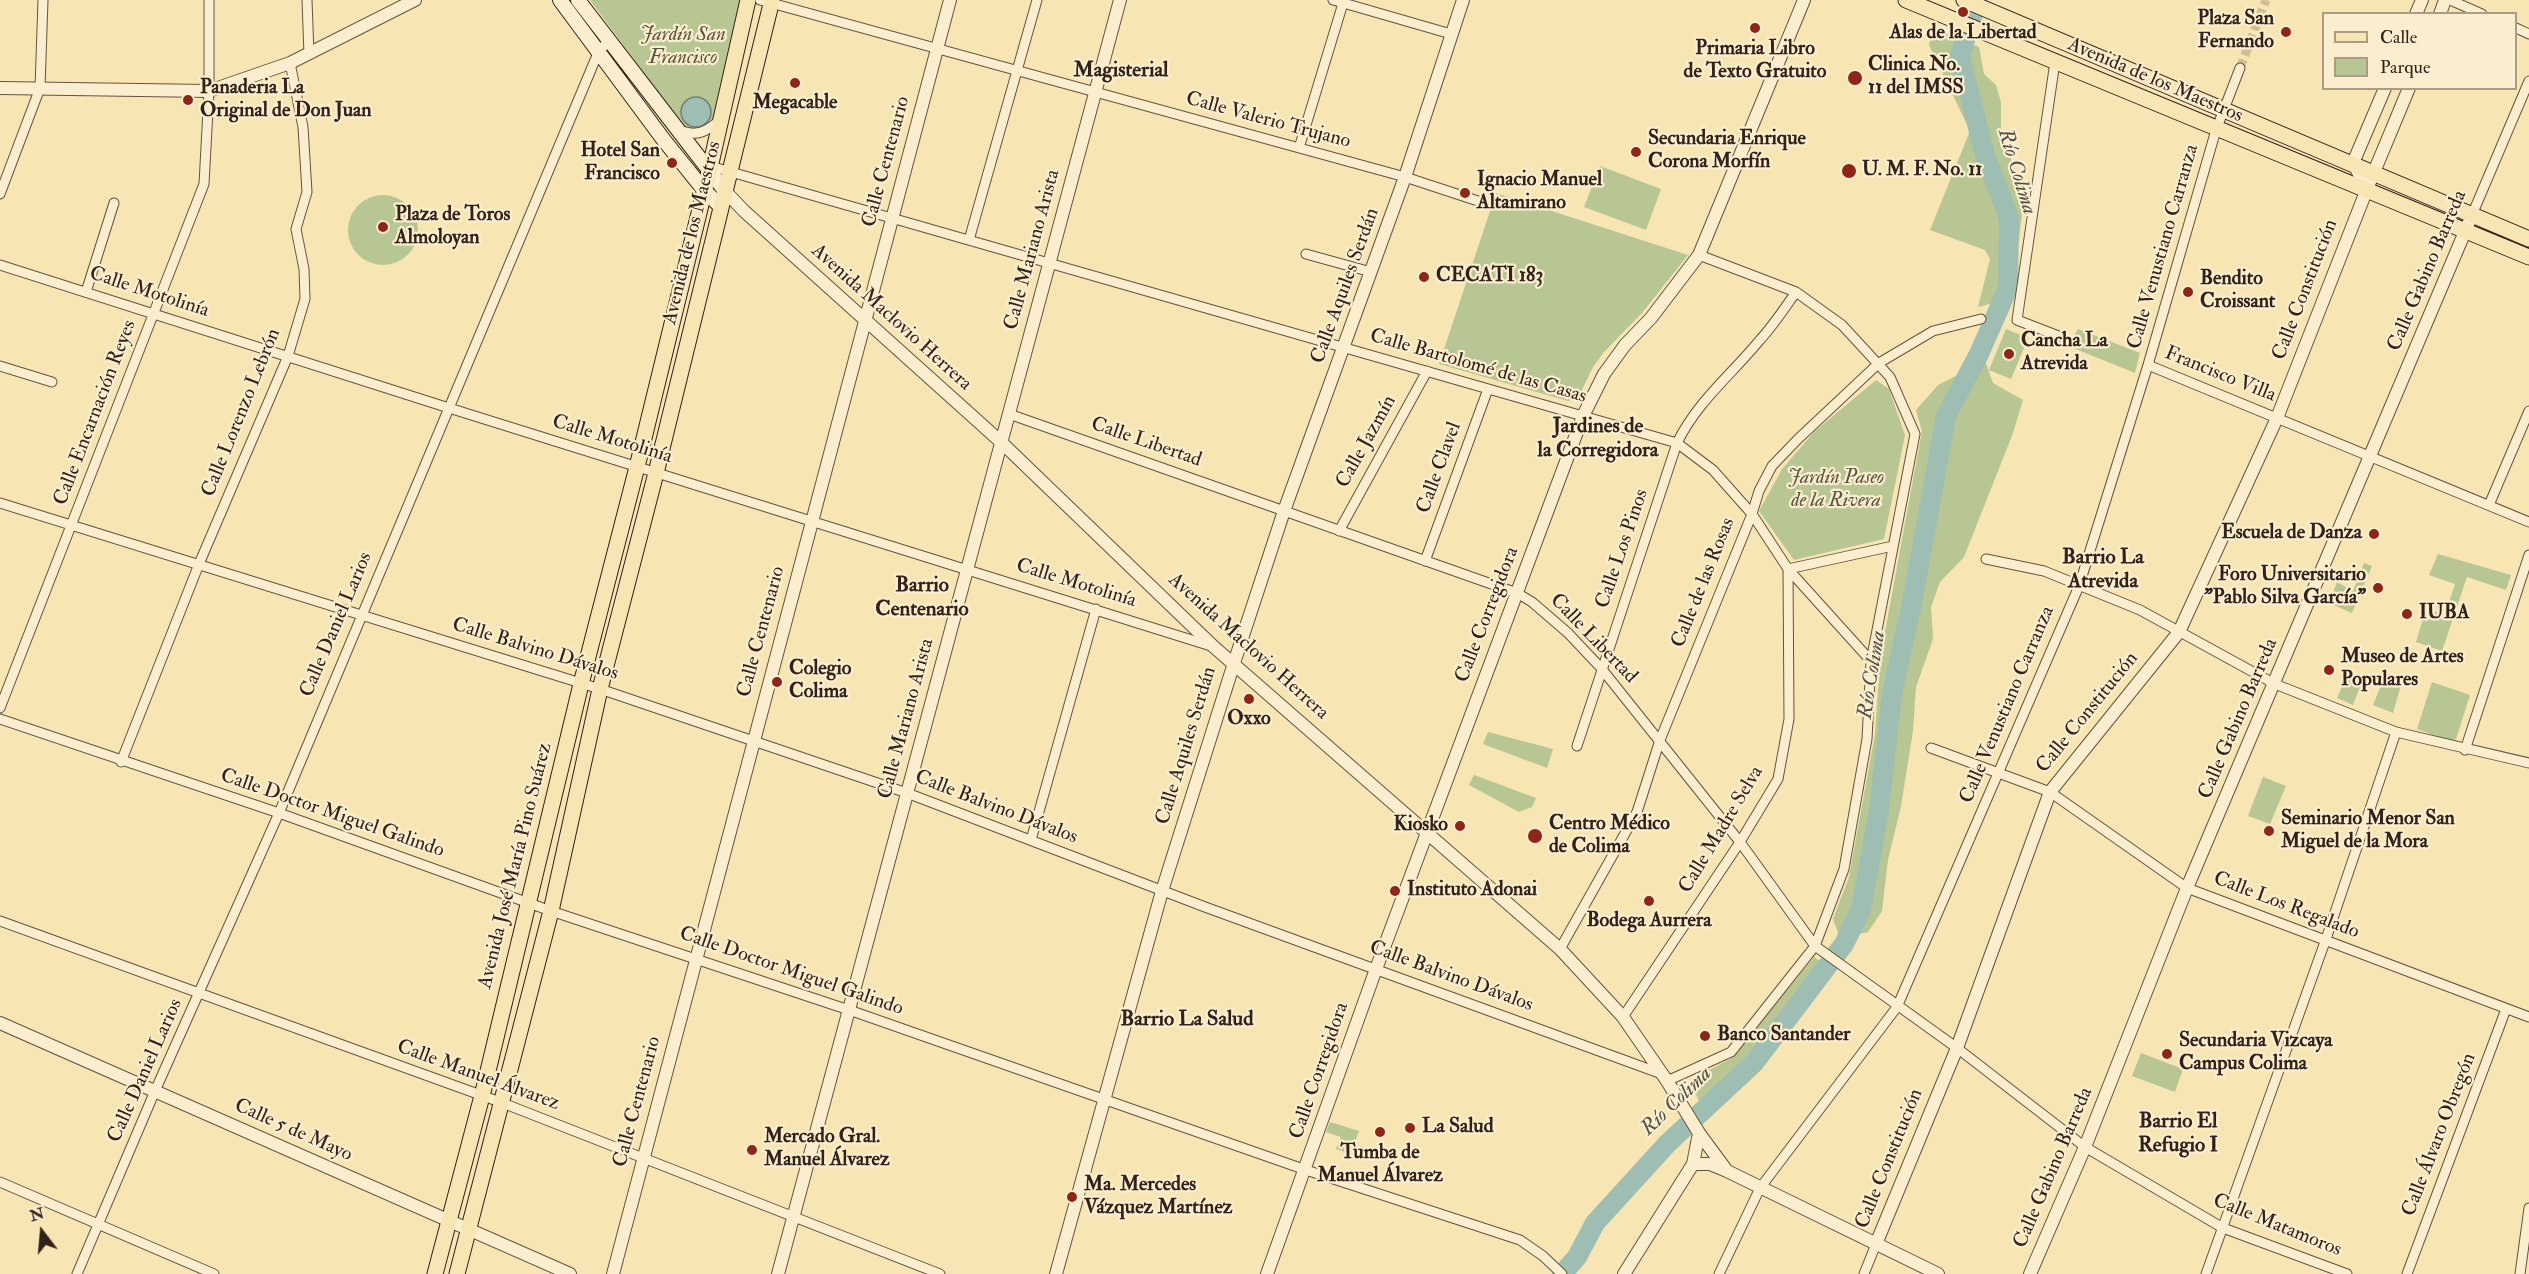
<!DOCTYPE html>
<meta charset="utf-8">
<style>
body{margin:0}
#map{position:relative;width:2529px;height:1274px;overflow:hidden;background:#f7e5b4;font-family:"IM FELL Double Pica",serif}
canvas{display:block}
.legend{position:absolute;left:2322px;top:12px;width:195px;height:78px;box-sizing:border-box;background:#faeece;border:2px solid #aa9c86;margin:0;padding:8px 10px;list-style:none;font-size:18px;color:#33221b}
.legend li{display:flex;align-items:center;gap:12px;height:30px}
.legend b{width:30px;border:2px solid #aa9c86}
.north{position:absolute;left:12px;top:1202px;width:60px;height:60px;-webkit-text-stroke:4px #faeece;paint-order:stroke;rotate:344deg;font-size:16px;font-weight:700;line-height:24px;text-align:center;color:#33221b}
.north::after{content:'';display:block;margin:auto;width:21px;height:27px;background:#33221b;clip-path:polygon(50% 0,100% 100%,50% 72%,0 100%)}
</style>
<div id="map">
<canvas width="2529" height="1274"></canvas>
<ul class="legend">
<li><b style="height:8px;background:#f7e5b4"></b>Calle</li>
<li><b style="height:16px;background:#b7c692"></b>Parque</li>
</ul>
<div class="north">N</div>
</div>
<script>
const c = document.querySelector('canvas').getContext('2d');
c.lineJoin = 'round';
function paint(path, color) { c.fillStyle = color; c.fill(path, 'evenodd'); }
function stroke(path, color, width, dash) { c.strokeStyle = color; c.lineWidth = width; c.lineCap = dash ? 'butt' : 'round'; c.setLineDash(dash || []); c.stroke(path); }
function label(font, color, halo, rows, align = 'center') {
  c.font = font + ' "IM FELL Double Pica",serif'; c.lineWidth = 4.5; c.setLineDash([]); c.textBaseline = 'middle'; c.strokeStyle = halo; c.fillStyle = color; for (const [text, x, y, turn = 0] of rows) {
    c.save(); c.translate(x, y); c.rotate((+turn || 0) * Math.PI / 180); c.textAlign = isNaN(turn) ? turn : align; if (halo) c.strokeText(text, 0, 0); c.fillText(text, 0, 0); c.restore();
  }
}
const green = new Path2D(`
 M590,0h151l-29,122 -7,6 -19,2z
 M1933,28l46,19 5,27 12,11 5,17v31l16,42 5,39 -10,84 -34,9 12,-48 -5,-9 -55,-20 40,-99 -41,-86z
 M1600,166l61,23 -15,41 -62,-23z
 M1496,193l192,62 -46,58 -38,39 -11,15 -15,31 -10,3 -129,-37z
 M348 230a35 35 0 1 1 70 0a35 35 0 1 1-70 0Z
 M2006,329l22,9 -17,41 -22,-9z
 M2078,329l62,24 -5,20 -67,-27z
 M1985,361l8,22 30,17 -10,33 -49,124 -24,25 -9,25 2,32 -17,48 -3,44 -12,75 -13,54 -6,51 -14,21 -28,6 -7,-19 16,-42 26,-143 5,-75 42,-228 -6,-21 22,-25z
 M1876,380l13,9 16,46 -21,104 -90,21 -35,-49 23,-42 32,-37z
 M2438,554l73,21 -5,15 -39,-13 -25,74 -26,-9 10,-33 19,6 10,-31 -26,-9z
 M2364,563l8,3 -20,47 -23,-10 8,-21 16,9z
 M2382,671l21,7 -10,35 -20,-8 8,-20 -4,-1z
 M2348,673l15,6 -10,26 -16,-7z
 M2432,682l38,13 -14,44 -7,2 -32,-12z
 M1488,732l65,17 -6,19 -64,-24z
 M1474,775l62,23 -4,9 -13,5 -50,-27z
 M2263,777l23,9 -16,38 -22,-8z
 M1814,957l10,7 -8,13 -22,20 -7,18 -13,11 -23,35 -11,3c-6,17 -23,33 -40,39l-7,-15 1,-10 38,-20z
 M2141,1053l42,16 -8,23 -43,-16z
 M1330,1122l29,9 -8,23 -15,-5 5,-12 -15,-5z`);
const water = new Path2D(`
 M681 112a15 15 0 1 1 30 0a15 15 0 1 1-30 0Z`);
const river = new Path2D(`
 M1562,1274l15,-17 18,-34 72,-79 87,-81 90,-119 17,-34 18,-100 13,-116 20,-91 34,-187 33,-62 29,-66 1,-70 -24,-63 -25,-98 17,-57`);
const minorTunnel = new Path2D(`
 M2240,68l26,-68`);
const minor = new Path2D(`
 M307,0l2,54
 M760,0l645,177 73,24
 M1333,0l118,34
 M2450,0l32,14
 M2516,28l13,6
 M2055,62l-38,258 44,17
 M679,130c18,7 27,2 41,-10
 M1299,148l45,-148
 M710,166l967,277 36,27 39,44 36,55 83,92
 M0,194l40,-106 3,-88
 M2472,215l57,-134
 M969,240l68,-240
 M1306,254l65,18
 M0,265l449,143 762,238
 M86,292l28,-89
 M2148,365l381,157
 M0,366l52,16
 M1009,414l508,179 15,9 36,31 33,35 139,174 75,104 142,102 128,99 138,81 124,46
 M0,503l600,186 307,104 298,114 457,167
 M2489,505l40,-94
 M1339,531l88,-160
 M1986,559l58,12 96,39 135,74 121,48 133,31
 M1425,561l63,-172
 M0,708l204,-524 5,-93v-91
 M0,719l279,94 272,98 298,99 457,160 214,70 23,16 19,18
 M1577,746l100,-303c20,-41 54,-68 82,-102 14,-15 25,-32 37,-49
 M1931,748l119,44 137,96 342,129
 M2465,750l64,-195
 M121,762l78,-198 89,-208 17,-57 -1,-30 -8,-40 11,-37 -4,-65 -13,-64
 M1031,840l65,-231
 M0,921l500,181 440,172
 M1560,949l77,-137 23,-72 92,-226 7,-23 13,-25 26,-27 81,-76 54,-32 48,-12
 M1623,1017l117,-175 38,-63 11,-60 -1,-150 105,-23
 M1667,1081l64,-29 84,-106 29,-77 23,-130 4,-78 44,-227 -25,-57 -48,-52 -46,-33 -97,-37
 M0,1182l214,92
 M77,1274l78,-183 124,-278 319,-760 10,-12
 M1719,1274l41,-86 137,-181 182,-421 69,-221 68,-235 24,-62
 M1864,1274l12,-30
 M2206,1274l120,-335 70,-207
 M2407,1274l99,-265
 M2520,1274l9,-66`);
const tertiary = new Path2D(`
 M2416,14l6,-14
 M2440,14l5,-14
 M0,88l209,3 81,-28 125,-63
 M2367,189l-14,-26 32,-75
 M725,191l19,20 257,231 213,205 346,302 63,68 44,64 32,52 28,38
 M0,1023l570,251
 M1693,1164h17l17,7 211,103
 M1876,1244l81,-196 93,-256 129,-160 98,-214 90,-229 42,-101
 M613,1274l337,-1274
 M778,1274l342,-1274
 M1056,1274l106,-383 72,-228 50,-152 121,-334 58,-177
 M1267,1274l109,-305 207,-553 21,-42 21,-29 26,-27 48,-63 105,-255
 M1624,1274l69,-110 6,-31
 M2030,1274l55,-127 102,-259 285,-673`);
const secondary = new Path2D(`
 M560,0l103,139 41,51 17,17
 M578,0l147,191`);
const primary = new Path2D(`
 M1906,0l623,257
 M1964,0l565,239
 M435,1274l47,-178 99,-412 56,-217 72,-295 39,-172
 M457,1274l94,-363 49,-222 56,-216 116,-473`);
const markers = [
 [1963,12,6,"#8f2418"],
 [1755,28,6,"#8f2418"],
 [2286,32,6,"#8f2418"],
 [1855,78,8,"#8f2418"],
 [795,83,6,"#8f2418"],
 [188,100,6,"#8f2418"],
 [1636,152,6,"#8f2418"],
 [672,163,6,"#8f2418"],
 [1849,171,8,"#8f2418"],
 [1465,193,6,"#8f2418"],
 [383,227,6,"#8f2418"],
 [1424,277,6,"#8f2418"],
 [2188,292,6,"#8f2418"],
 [2009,354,6,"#8f2418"],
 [2374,534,6,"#8f2418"],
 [2378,588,6,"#8f2418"],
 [2407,614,6,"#8f2418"],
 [2329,670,6,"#8f2418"],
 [777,682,6,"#8f2418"],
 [1249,699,6,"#8f2418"],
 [1460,826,6,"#8f2418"],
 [2269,831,6,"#8f2418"],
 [1535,836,8,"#8f2418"],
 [1395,891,6,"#8f2418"],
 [1649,901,6,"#8f2418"],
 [1705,1036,6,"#8f2418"],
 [2167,1054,6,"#8f2418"],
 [1410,1128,6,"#8f2418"],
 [1380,1132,6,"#8f2418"],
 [752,1150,6,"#8f2418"],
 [1072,1197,6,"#8f2418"]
];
const poiNames = [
 ["Plaza San",2274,20,"right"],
 ["Fernando",2274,43,"right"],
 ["Alas de la Libertad",1963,34,"center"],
 ["Primaria Libro",1755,50,"center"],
 ["de Texto Gratuito",1755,73,"center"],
 ["Clinica No.",1868,66],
 ["11 del IMSS",1868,89],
 ["Panaderia La",200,89],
 ["Original de Don Juan",200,112],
 ["Megacable",795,104,"center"],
 ["Secundaria Enrique",1648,140],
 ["Corona Morfín",1648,163],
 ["Hotel San",660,152,"right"],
 ["Francisco",660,175,"right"],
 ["U. M. F. No. 11",1862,171],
 ["Ignacio Manuel",1477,181],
 ["Altamirano",1477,204],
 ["Plaza de Toros",395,216],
 ["Almoloyan",395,239],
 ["CECATI 183",1436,277],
 ["Bendito",2200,280],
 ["Croissant",2200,303],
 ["Cancha La",2021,342],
 ["Atrevida",2021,365],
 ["Escuela de Danza",2362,534,"right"],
 ["Foro Universitario",2366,576,"right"],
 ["\"Pablo Silva García\"",2366,599,"right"],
 ["IUBA",2419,614],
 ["Museo de Artes",2341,658],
 ["Populares",2341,681],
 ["Colegio",789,670],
 ["Colima",789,693],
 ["Oxxo",1249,720,"center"],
 ["Seminario Menor San",2281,820],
 ["Miguel de la Mora",2281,843],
 ["Centro Médico",1549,825],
 ["de Colima",1549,848],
 ["Kiosko",1448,826,"right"],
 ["Instituto Adonai",1407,891],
 ["Bodega Aurrera",1649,922,"center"],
 ["Banco Santander",1717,1036],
 ["Secundaria Vizcaya",2179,1042],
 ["Campus Colima",2179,1065],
 ["La Salud",1422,1128],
 ["Mercado Gral.",764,1138],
 ["Manuel Álvarez",764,1161],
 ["Tumba de",1380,1154,"center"],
 ["Manuel Álvarez",1380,1177,"center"],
 ["Ma. Mercedes",1084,1186],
 ["Vázquez Martínez",1084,1209]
];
const parkNames = [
 ["Jardín San",683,36],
 ["Francisco",683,59],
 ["Jardín Paseo",1836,479],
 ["de la Rivera",1836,502]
];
const streetNames = [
 ["Avenida de los Maestros",2155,81,23],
 ["Calle Valerio Trujano",1268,121,15],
 ["Calle Centenario",887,162,-75],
 ["Avenida de los Maestros",693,233,-76],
 ["Calle Venustiano Carranza",2164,247,-74],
 ["Calle Mariano Arista",1033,250,-75],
 ["Calle Gabino Barreda",2428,271,-67],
 ["Calle Aquiles Serdán",1346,286,-70],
 ["Calle Constitución",2306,290,-69],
 ["Calle Motolinía",149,293,18],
 ["Avenida Maclovio Herrera",891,318,42],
 ["Calle Bartolomé de las Casas",1478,367,16],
 ["Francisco Villa",2220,375,22],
 ["Calle Encarnación Reyes",96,413,-69],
 ["Calle Lorenzo Lebrón",242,413,-68],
 ["Calle Motolinía",612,440,17],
 ["Calle Jazmín",1367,442,-61],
 ["Calle Libertad",1146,443,19],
 ["Calle Clavel",1440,468,-70],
 ["Calle Los Pinos",1623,549,-71],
 ["Calle de las Rosas",1704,583,-68],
 ["Calle Motolinía",1076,584,17],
 ["Calle Corregidora",1488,615,-69],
 ["Calle Daniel Larios",337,625,-67],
 ["Calle Centenario",762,632,-75],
 ["Calle Libertad",1593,639,46],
 ["Avenida Maclovio Herrera",1248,647,42],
 ["Calle Balvino Dávalos",535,650,17],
 ["Calle Venustiano Carranza",2008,705,-67],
 ["Calle Constitución",2088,713,-51],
 ["Calle Mariano Arista",907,719,-75],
 ["Calle Gabino Barreda",2239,719,-67],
 ["Calle Aquiles Serdán",1187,746,-73],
 ["Calle Balvino Dávalos",996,808,21],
 ["Calle Doctor Miguel Galindo",332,814,19],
 ["Calle Madre Selva",1722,830,-59],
 ["Avenida José María Pino Suárez",516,866,-76],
 ["Calle Los Regalado",2286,906,21],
 ["Calle Doctor Miguel Galindo",791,972,19],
 ["Calle Balvino Dávalos",1451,977,20],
 ["Calle Daniel Larios",146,1071,-66],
 ["Calle Corregidora",1320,1071,-71],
 ["Calle Manuel Álvarez",478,1076,20],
 ["Calle Centenario",638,1102,-75],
 ["Calle 5 de Mayo",293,1131,24],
 ["Calle Álvaro Obregón",2440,1135,-69],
 ["Calle Constitución",1890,1159,-68],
 ["Calle Gabino Barreda",2054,1168,-67],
 ["Calle Matamoros",2277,1226,22]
];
const neighbourhoodNames = [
 ["Magisterial",1121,71],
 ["Jardines de",1598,427],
 ["la Corregidora",1598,451],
 ["Barrio La",2103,558],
 ["Atrevida",2103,582],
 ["Barrio",922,586],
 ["Centenario",922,610],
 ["Barrio La Salud",1187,1020],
 ["Barrio El",2178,1122],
 ["Refugio I",2178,1146]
];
const waterNames = [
 ["Río Colima",2016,172,73],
 ["Río Colima",1873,675,-81],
 ["Río Colima",1677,1102,-44]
];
paint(green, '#b7c692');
paint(water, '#9ebeb3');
stroke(water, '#738076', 1.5);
stroke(river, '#9ebeb3', 20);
stroke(minorTunnel, '#d0be95', 9, [9, 4.5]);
stroke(minor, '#645341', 11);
stroke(tertiary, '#645341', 14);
stroke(secondary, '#33221b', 16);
stroke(primary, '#33221b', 17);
stroke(minor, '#faeece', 9);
stroke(tertiary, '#faeece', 12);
stroke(secondary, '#faeece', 14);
stroke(primary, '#f7e5b4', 15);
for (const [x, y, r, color] of markers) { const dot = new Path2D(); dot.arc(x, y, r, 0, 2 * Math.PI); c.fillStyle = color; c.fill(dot); stroke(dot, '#faeece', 2); }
label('bold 20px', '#33221b', '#faeece', poiNames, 'left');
label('italic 20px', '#5b533f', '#faeece', parkNames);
label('20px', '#33221b', '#faeece', streetNames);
label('bold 21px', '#33221b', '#faeece', neighbourhoodNames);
label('italic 21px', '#535149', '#faeece', waterNames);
</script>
